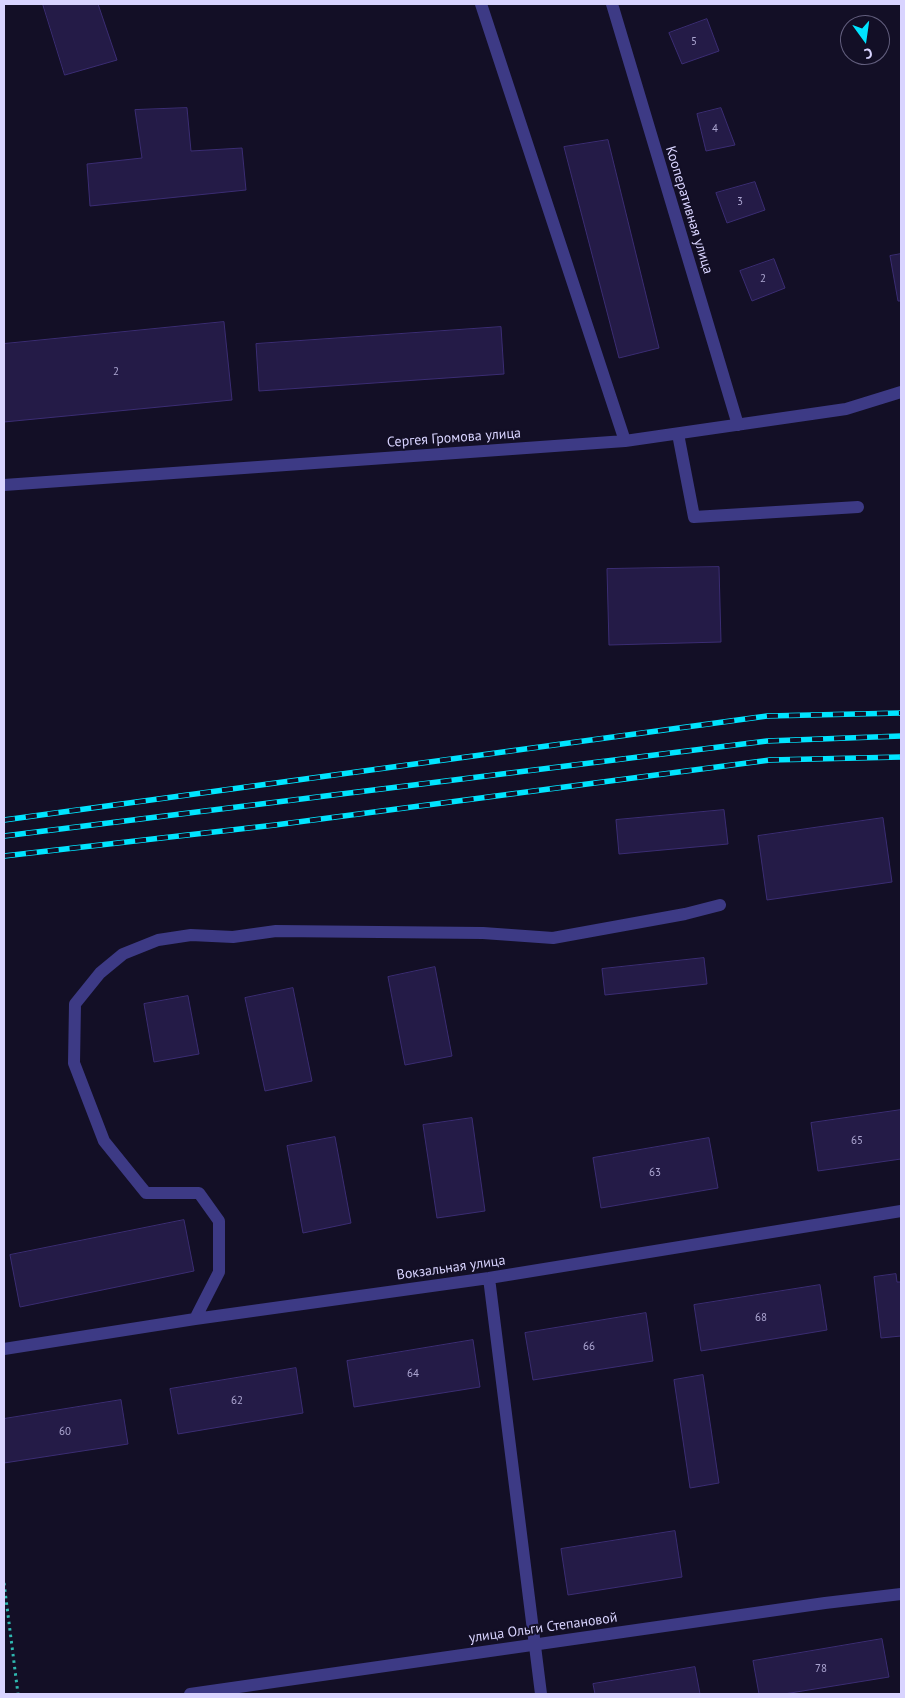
<!DOCTYPE html>
<meta charset="utf-8">
<style>
body{margin:0}
#map{position:relative;width:905px;height:1698px;overflow:hidden;background:#130f26;font-family:"PT Sans",sans-serif}
canvas{display:block}
.frame{position:absolute;inset:0;border:5px solid #d9d4ff;pointer-events:none}
.north{position:absolute;left:840px;top:15px;width:50px;height:50px;box-sizing:border-box;background:#130f26;border:1px solid #625e7d;border-radius:50%;rotate:166deg;font-size:14px;font-weight:700;line-height:20px;text-align:center;color:#d9d4ff}
.north::after{content:'';display:block;margin:auto;width:18px;height:22px;background:#00e5ff;clip-path:polygon(50% 0,100% 100%,50% 72%,0 100%)}
</style>
<div id="map">
<canvas width="905" height="1698"></canvas>
<div class="frame"></div>
<div class="north">С</div>
</div>
<script>
const c = document.querySelector('canvas').getContext('2d');
c.lineJoin = 'round';
function paint(path, color) { c.fillStyle = color; c.fill(path, 'evenodd'); }
function stroke(path, color, width, dash) { c.strokeStyle = color; c.lineWidth = width; c.lineCap = dash ? 'butt' : 'round'; c.setLineDash(dash || []); c.stroke(path); }
function label(font, color, halo, rows, align = 'center') {
  c.font = font + ' "PT Sans",sans-serif'; c.lineWidth = 4; c.setLineDash([]); c.textBaseline = 'middle'; c.strokeStyle = halo; c.fillStyle = color; for (const [text, x, y, turn = 0] of rows) {
    c.save(); c.translate(x, y); c.rotate((+turn || 0) * Math.PI / 180); c.textAlign = isNaN(turn) ? turn : align; if (halo) c.strokeText(text, 0, 0); c.fillText(text, 0, 0); c.restore();
  }
}
const building = new Path2D(`
 M43,4h55l19,56 -52,15z
 M707,19l12,32 -37,13 -13,-31z
 M187,108l4,43 51,-3 4,42 -156,16 -3,-42 55,-6 -7,-48z
 M721,108l14,37 -29,6 -9,-37z
 M608,140l51,208 -40,10 -55,-211z
 M755,182l10,28 -38,13 -11,-30z
 M901,254v47h-3l-8,-45z
 M774,259l11,29 -33,13 -12,-30z
 M224,322l8,78 -228,22v-78z
 M501,327l3,47 -245,17 -3,-47z
 M719,567l2,75 -112,3 -2,-76z
 M724,810l4,34 -109,10 -3,-34z
 M883,818l9,64 -125,18 -9,-64z
 M704,958l3,26 -102,11 -3,-26z
 M435,967l17,89 -47,9 -17,-88z
 M293,988l19,93 -47,10 -20,-93z
 M188,996l11,58 -45,8 -10,-58z
 M901,1110v49l-83,12 -7,-48z
 M472,1118l13,93 -48,7 -14,-93z
 M335,1137l16,86 -48,10 -16,-87z
 M709,1138l9,50 -117,20 -8,-50z
 M184,1220l10,51 -174,36 -10,-52z
 M896,1274l1,8h4v54l-20,2 -7,-61z
 M820,1285l7,45 -126,21 -7,-46z
 M646,1313l7,48 -120,19 -8,-47z
 M473,1340l7,47 -126,20 -7,-46z
 M296,1368l7,45 -125,21 -8,-45z
 M703,1375l16,108 -29,5 -16,-108z
 M121,1400l7,44 -124,19v-44z
 M675,1531l7,46 -114,18 -7,-46z
 M882,1639l7,38 -105,17h-25l-6,-33z
 M695,1667l5,27h-105l-2,-10z`);
const path = new Path2D(`
 M4,1583l14,111`);
const minor = new Path2D(`
 M481,4l144,437
 M612,4l126,421
 M678,434l16,83 164,-10
 M4,485l621,-44 221,-32 55,-17
 M489,1278l52,416
 M195,1319l24,-47v-51l-20,-28h-53l-42,-52 -30,-78 1,-59 25,-31 23,-19 35,-14 33,-5 42,2 43,-6 207,2 70,5 132,-24 35,-9
 M4,1349l191,-30 294,-41 412,-67
 M190,1694l635,-91 76,-9`);
const rail = new Path2D(`
 M4,820l763,-104 134,-3
 M4,836l763,-95 134,-5
 M4,856l271,-31 495,-65 131,-3`);
const numberNames = [
 ["5",694,42],
 ["4",715,129],
 ["3",740,202],
 ["2",763,279],
 ["2",116,372],
 ["65",857,1141],
 ["63",655,1173],
 ["68",761,1318],
 ["66",589,1347],
 ["64",413,1374],
 ["62",237,1401],
 ["60",65,1432],
 ["78",821,1669]
];
const streetNames = [
 ["Кооперативная улица",689,210,73],
 ["Сергея Громова улица",454,438,-4],
 ["Вокзальная улица",451,1268,-8],
 ["улица Ольги Степановой",543,1628,-8]
];
paint(building, '#241b47');
stroke(building, '#3b2d73', 1);
stroke(path, '#2fb8b0', 3, [2.5, 4]);
stroke(minor, '#3d3a85', 12);
stroke(rail, '#00e5ff', 5.5);
stroke(rail, '#130f26', 4, [11]);
label('11px', '#aca6d1', null, numberNames);
label('14px', '#d9d4ff', '#130f26', streetNames);
</script>
